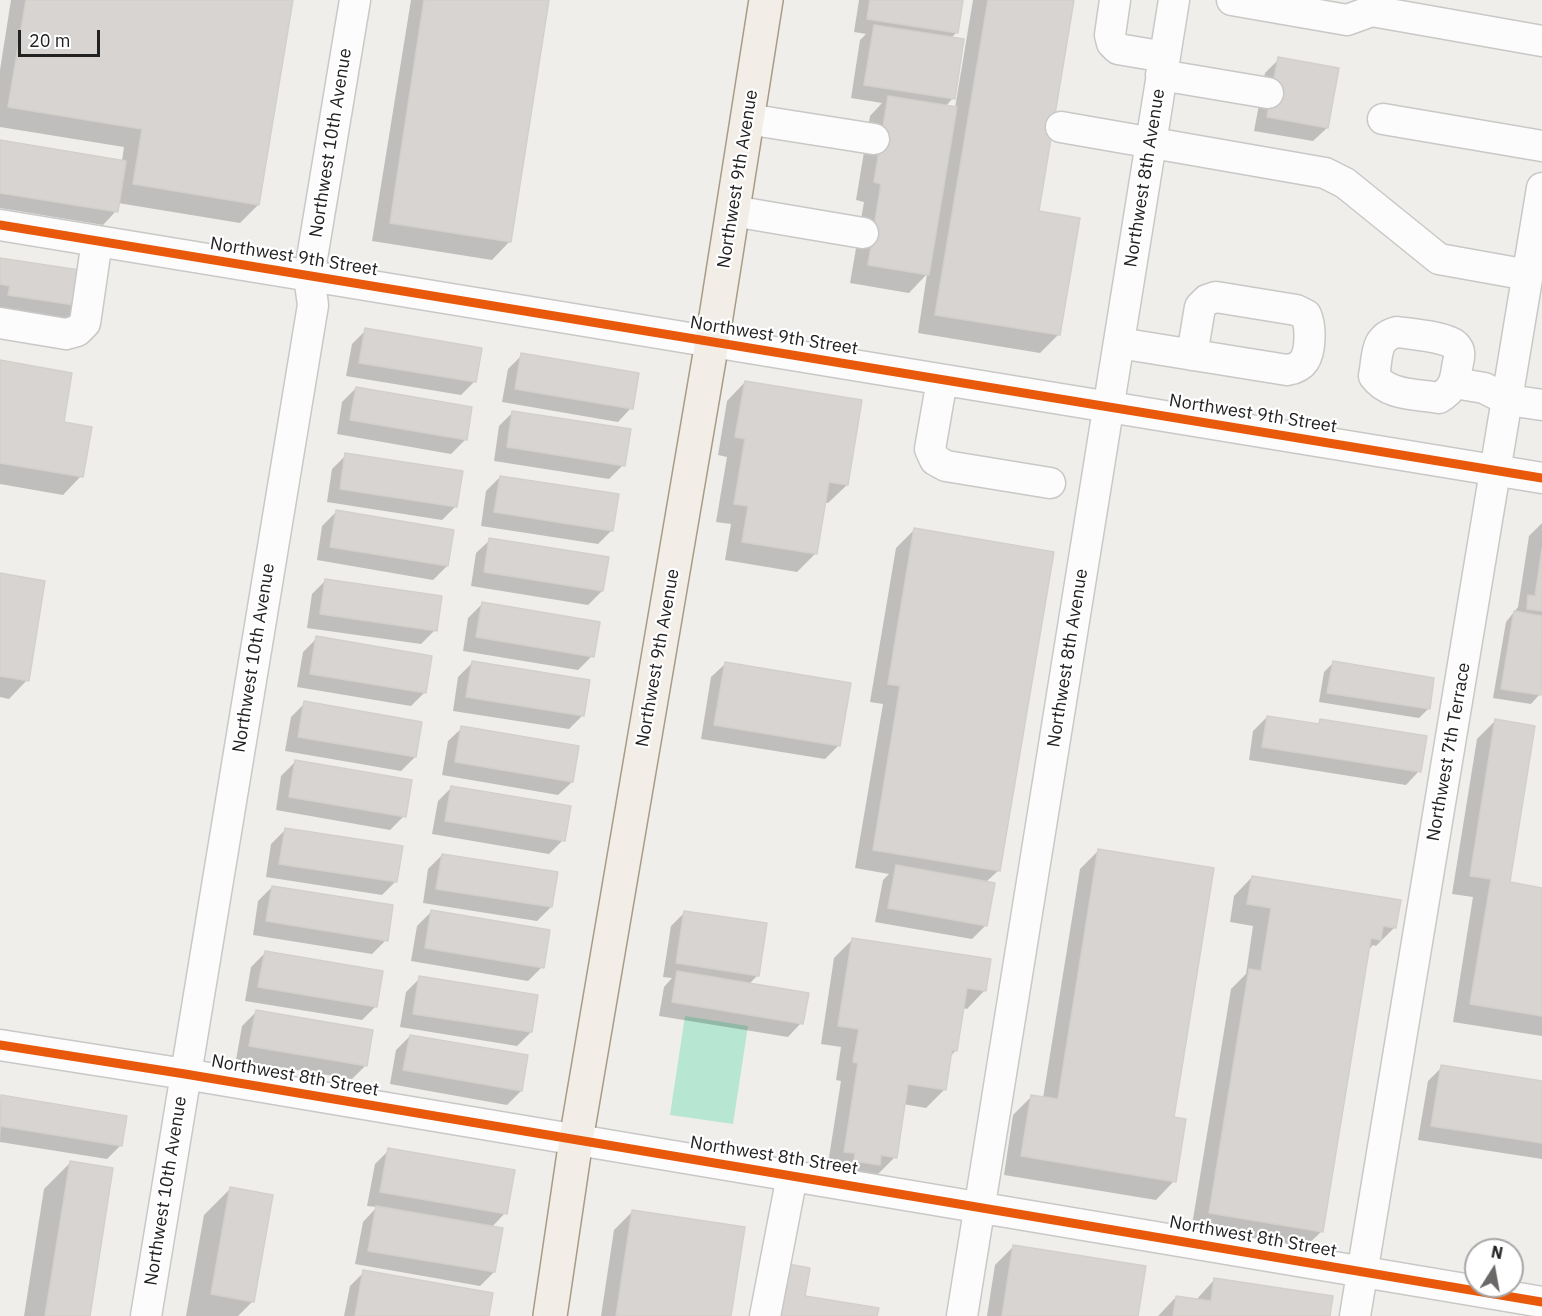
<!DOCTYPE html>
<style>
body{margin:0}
#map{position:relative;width:1542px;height:1316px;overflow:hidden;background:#f0eeeb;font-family:"IBM Plex Sans",sans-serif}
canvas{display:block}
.north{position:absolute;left:1464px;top:1238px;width:60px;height:60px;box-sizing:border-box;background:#fff;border:2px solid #a7a7a7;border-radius:50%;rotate:11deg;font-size:16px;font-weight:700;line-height:24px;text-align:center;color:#222}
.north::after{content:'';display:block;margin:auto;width:21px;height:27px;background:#6a6968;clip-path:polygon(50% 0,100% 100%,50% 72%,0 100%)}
.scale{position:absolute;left:18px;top:30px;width:82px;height:27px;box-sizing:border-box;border:3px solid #222;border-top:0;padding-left:8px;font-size:18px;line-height:21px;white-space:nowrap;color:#222;-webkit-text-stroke:4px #fff;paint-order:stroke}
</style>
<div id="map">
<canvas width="1542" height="1316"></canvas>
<div class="north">N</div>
<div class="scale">20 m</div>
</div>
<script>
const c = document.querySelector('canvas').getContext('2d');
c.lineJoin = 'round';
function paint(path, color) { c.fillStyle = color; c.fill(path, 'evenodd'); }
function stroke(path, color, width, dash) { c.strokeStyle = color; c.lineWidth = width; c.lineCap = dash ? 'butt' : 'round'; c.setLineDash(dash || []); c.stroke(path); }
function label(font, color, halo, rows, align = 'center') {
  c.font = font + ' "IBM Plex Sans",sans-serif'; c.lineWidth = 4.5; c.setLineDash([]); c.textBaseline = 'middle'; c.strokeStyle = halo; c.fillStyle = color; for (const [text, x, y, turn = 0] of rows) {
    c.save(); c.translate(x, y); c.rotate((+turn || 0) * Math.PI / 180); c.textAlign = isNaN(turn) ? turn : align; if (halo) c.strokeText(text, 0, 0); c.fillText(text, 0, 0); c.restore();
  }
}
const pitch = new Path2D(`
 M685,1016l63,10 -15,98 -63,-9z`);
const shadow = new Path2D(`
 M11,0h281l-34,205 -18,18 -122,-20 -2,8 -13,14 -103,-17v-67l122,20 2,-14 -124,-20v-57z
 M411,0h136l-37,241 -18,19 -120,-19z
 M859,0h103l-5,32 -7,7 3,59 -8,9 10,1 18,-108h100l-36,212 22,122 -19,19 -122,-20 9,-59 -18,19 -59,-10 14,-81 -8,-2 14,-84 12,-13 -31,-5 9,-58 6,-6 -12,-2z
 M1279,59l48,69 -14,13 -59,-10 11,-58z
 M0,259l79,47 -13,14 -66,-10z
 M366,330l109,51 -14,14 -115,-19 6,-32z
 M522,355l109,53 -13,14 -116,-20 6,-33z
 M0,362l62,61 19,53 -18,19 -63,-11z
 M745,382l102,103 -19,18 -4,-1 -9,52 -18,18 -72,-12 6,-36 -15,-2 11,-65 -9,-2 9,-54z
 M356,388l109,52 -14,14 -114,-20 5,-32z
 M513,412l110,53 -14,14 -115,-18 5,-35z
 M346,455l110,51 -14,14 -115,-18 5,-33z
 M500,477l112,53 -14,14 -117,-18 5,-35z
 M336,512l111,54 -14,14 -116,-20 5,-34z
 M1542,523v160l-2,11 -9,10 -38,-6 13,-76 12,-15 11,-71z
 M914,530l85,340 -13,12v43l-14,14 -97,-17 8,-42 6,-6 -34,-6 28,-164 -13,-2 26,-154z
 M490,540l112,51 -14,14 -117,-19 5,-33z
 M0,575l27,105 -18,19 -9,-2z
 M326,580l109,50 -14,14 -114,-16 5,-34z
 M482,604l110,52 -14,14 -115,-19 5,-33z
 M317,638l108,54 -14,14 -114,-19 6,-35z
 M472,663l111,52 -14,14 -116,-18 5,-34z
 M1333,663l100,16 -5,30 -9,9 -100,-16 5,-30z
 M725,664l114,81 -14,14 -124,-20 10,-62z
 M305,703l110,54 -14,14 -116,-20 6,-34z
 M1267,717l50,8 4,-4 98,50 -13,14 -157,-25 4,-29z
 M1495,721l13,163 34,5v147l-89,-14 20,-125 -21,-3 25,-155z
 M462,728l110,54 -14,13 -116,-20 6,-34z
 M295,762l109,54 -14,14 -114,-20 5,-34z
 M452,787l111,53 -14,14 -117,-20 6,-33z
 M285,830l111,51 -14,14 -116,-18 5,-33z
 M1099,850l73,268 2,63 -18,19 -152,-25 9,-60 19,-19 11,2 37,-229z
 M442,855l109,52 -14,14 -114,-18 5,-34z
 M1252,877l143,50 -19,19 -3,-1 -6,7 -45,279 -19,18 -112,-18 40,-242 15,-15 7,-48 -23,-4 4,-26z
 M272,887l114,53 -14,14 -119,-19 5,-34z
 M431,912l111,55 -14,14 -117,-20 6,-35z
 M685,912l73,63 -9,9 52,39 -13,14 -129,-21 5,-29 8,-9 -9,-1 8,-51z
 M853,939l132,51 -18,19 -4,-1 -7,42 -6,7 -5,32 -19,19 -23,-4 -8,53 -18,18 -50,-5 14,-89 -5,-1 5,-33 -20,-3 13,-86z
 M265,953l111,53 -14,14 -117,-19 6,-34z
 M420,978l111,54 -14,14 -117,-19 6,-35z
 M256,1012l109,54 -13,13 -116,-19 6,-34z
 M410,1036l111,55 -14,14 -117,-21 6,-34z
 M1442,1067l100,16v76l-124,-19 10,-59z
 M1,1097l120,48 -14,14 -107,-17z
 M389,1150l116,63 -14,15 3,44 -14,14 -125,-22 8,-42 14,-15 -10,-1 8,-42z
 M70,1163l18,153h-64l20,-127z
 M230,1189l22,113 -14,14h-52l18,-101z
 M633,1211l97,105h-129l13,-86z
 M1014,1246l122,70h-149l8,-51z
 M364,1272l123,44h-143l6,-30z
 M1214,1280l115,36h-171l18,-19 20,3z`);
const building = new Path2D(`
 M26,0h267l-34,205 -126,-21 9,-55 -134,-22z
 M424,0h125l-38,242 -121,-19z
 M870,0h93l-5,33 -91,-14z
 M988,0h86l-35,211 41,7 -20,117 -125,-20z
 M874,25l90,14 -9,60 -91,-14z
 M1278,57l61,11 -11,60 -61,-11z
 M888,96l69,11 -28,168 -61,-10 13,-81 -7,-2z
 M0,140l126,21 -8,51 -118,-19z
 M0,258l86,13 -5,35 -73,-11 2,-9 -10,-2z
 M365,328l117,20 -6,34 -117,-19z
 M521,353l118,20 -6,36 -118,-20z
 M0,360l72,13 -8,49 28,5 -9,50 -83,-14z
 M745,381l117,19 -14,85 -19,-3 -12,72 -75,-12 6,-36 -14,-2 11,-65 -10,-2z
 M356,387l116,20 -5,33 -117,-20z
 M512,411l119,18 -6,37 -118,-19z
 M345,453l118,18 -6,36 -117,-18z
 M500,476l119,18 -6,37 -119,-19z
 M336,510l118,20 -6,36 -118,-19z
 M914,528l140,24 -54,319 -127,-21 27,-164 -12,-2z
 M489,538l120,19 -6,34 -119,-19z
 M1542,549v62l-15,-2 1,-14 7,1z
 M0,573l45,8 -16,100 -29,-5z
 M325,579l117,17 -5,35 -117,-17z
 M482,602l118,20 -6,35 -118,-20z
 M1514,611l28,5 -1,79 -40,-6z
 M316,636l116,20 -6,37 -116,-19z
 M472,661l118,19 -6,36 -118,-19z
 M1333,661l101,17 -4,31 -103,-16z
 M725,662l126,21 -11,63 -126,-21z
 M304,701l118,21 -6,35 -118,-20z
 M1267,716l52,8 1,-5 107,17 -6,36 -159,-25z
 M1495,719l40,7 -25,156 32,6v128l-72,-12 21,-125 -21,-3z
 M461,726l118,20 -6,36 -118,-20z
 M295,760l117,20 -6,37 -117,-20z
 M451,786l120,20 -6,35 -120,-20z
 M285,828l118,18 -6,36 -118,-18z
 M1098,849l116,19 -40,249 12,2 -10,63 -155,-26 10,-61 27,4z
 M442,854l116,18 -6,35 -116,-18z
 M896,865l99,18 -8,43 -99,-18z
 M1252,876l149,24 -5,28 -13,-2 -2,14 -10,-2 -48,294 -114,-19 40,-244 12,2 10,-63 -24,-4z
 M272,886l121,19 -5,36 -122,-20z
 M431,910l119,20 -6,38 -119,-20z
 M684,911l83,12 -8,53 -83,-13z
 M852,938l139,21 -5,32 -19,-3 -10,63 -5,-1 -6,40 -38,-6 -11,74 -16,-3 -1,10 -26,-4 1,-8 -11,-1 14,-89 -5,-1 6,-33 -21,-3z
 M265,951l118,20 -6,36 -119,-20z
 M677,971l132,22 -6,31 -131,-22z
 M419,976l119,19 -6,37 -119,-18z
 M256,1010l117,20 -6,36 -118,-20z
 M410,1035l118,20 -6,36 -119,-21z
 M1441,1065l101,16v62l-111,-17z
 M1,1095l126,21 -5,30 -122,-20z
 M388,1148l127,22 -8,44 -127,-22z
 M70,1161l43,7 -23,148h-45z
 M230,1187l43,8 -19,107 -43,-8z
 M376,1206l127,22 -8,44 -127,-21z
 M632,1210l113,17 -14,89h-115z
 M1013,1245l133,21 -8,50h-136z
 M782,1263l28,5 -5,28 74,12 -2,8h-104z
 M363,1270l130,23 -4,23h-134z
 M1214,1278l119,18 -3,20h-157l3,-20 35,5z`);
const minor = new Path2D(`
 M1115,0l-5,35 2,8 6,6 47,8
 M1232,0l115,20 25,-9 170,30
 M1161,75l107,18
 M747,119l127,20
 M1383,119l159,27
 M1061,127l264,46 20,10 94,76 89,16
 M733,211l130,22
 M0,225l1542,253
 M0,323l66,11 11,-3 8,-8 12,-82
 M1397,332c13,2 52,5 59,14 6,6 2,15 1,22 -2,15 -5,22 -18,30 -22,-4 -51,-2 -65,-22 4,-20 0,-38 23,-44z
 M1119,343l168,27c6,-1 13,-3 17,-9 7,-10 7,-35 2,-46l-10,-5 -80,-13 -9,3 -7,7 -8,48
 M942,380l-12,69 5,11 11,6 104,17
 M1455,383l29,5 24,12 34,5
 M0,1045l185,29 1357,228
 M146,1316l167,-1011 -4,-29 46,-276
 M765,1316l27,-140
 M962,1316l212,-1316
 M1355,1316l187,-1128`);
const major = new Path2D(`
 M550,1316l26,-176 136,-798 54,-342`);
const cycleway = new Path2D(`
 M0,225l1542,253
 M0,1045l185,29 1357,228`);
const streetNames = [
 ["Northwest 10th Avenue",331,143,-81],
 ["Northwest 8th Avenue",1145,178,-81],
 ["Northwest 9th Avenue",738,179,-81],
 ["Northwest 9th Street",294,257,9],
 ["Northwest 9th Street",774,336,9],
 ["Northwest 9th Street",1253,414,9],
 ["Northwest 10th Avenue",254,658,-81],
 ["Northwest 9th Avenue",658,658,-80],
 ["Northwest 8th Avenue",1068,658,-81],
 ["Northwest 7th Terrace",1449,752,-80],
 ["Northwest 8th Street",295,1076,10],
 ["Northwest 8th Street",774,1156,9],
 ["Northwest 10th Avenue",166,1191,-81],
 ["Northwest 8th Street",1253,1237,10]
];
paint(pitch, '#b7e6d2');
paint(shadow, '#0003');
paint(building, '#d7d4d2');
stroke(building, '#d3d0cc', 1.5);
stroke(minor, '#c9c8c7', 33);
stroke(major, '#a79c86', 36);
stroke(minor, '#fdfcfc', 30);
stroke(major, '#f3ede7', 33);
stroke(cycleway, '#e8590c', 9);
label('18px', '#222', '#fff', streetNames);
</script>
